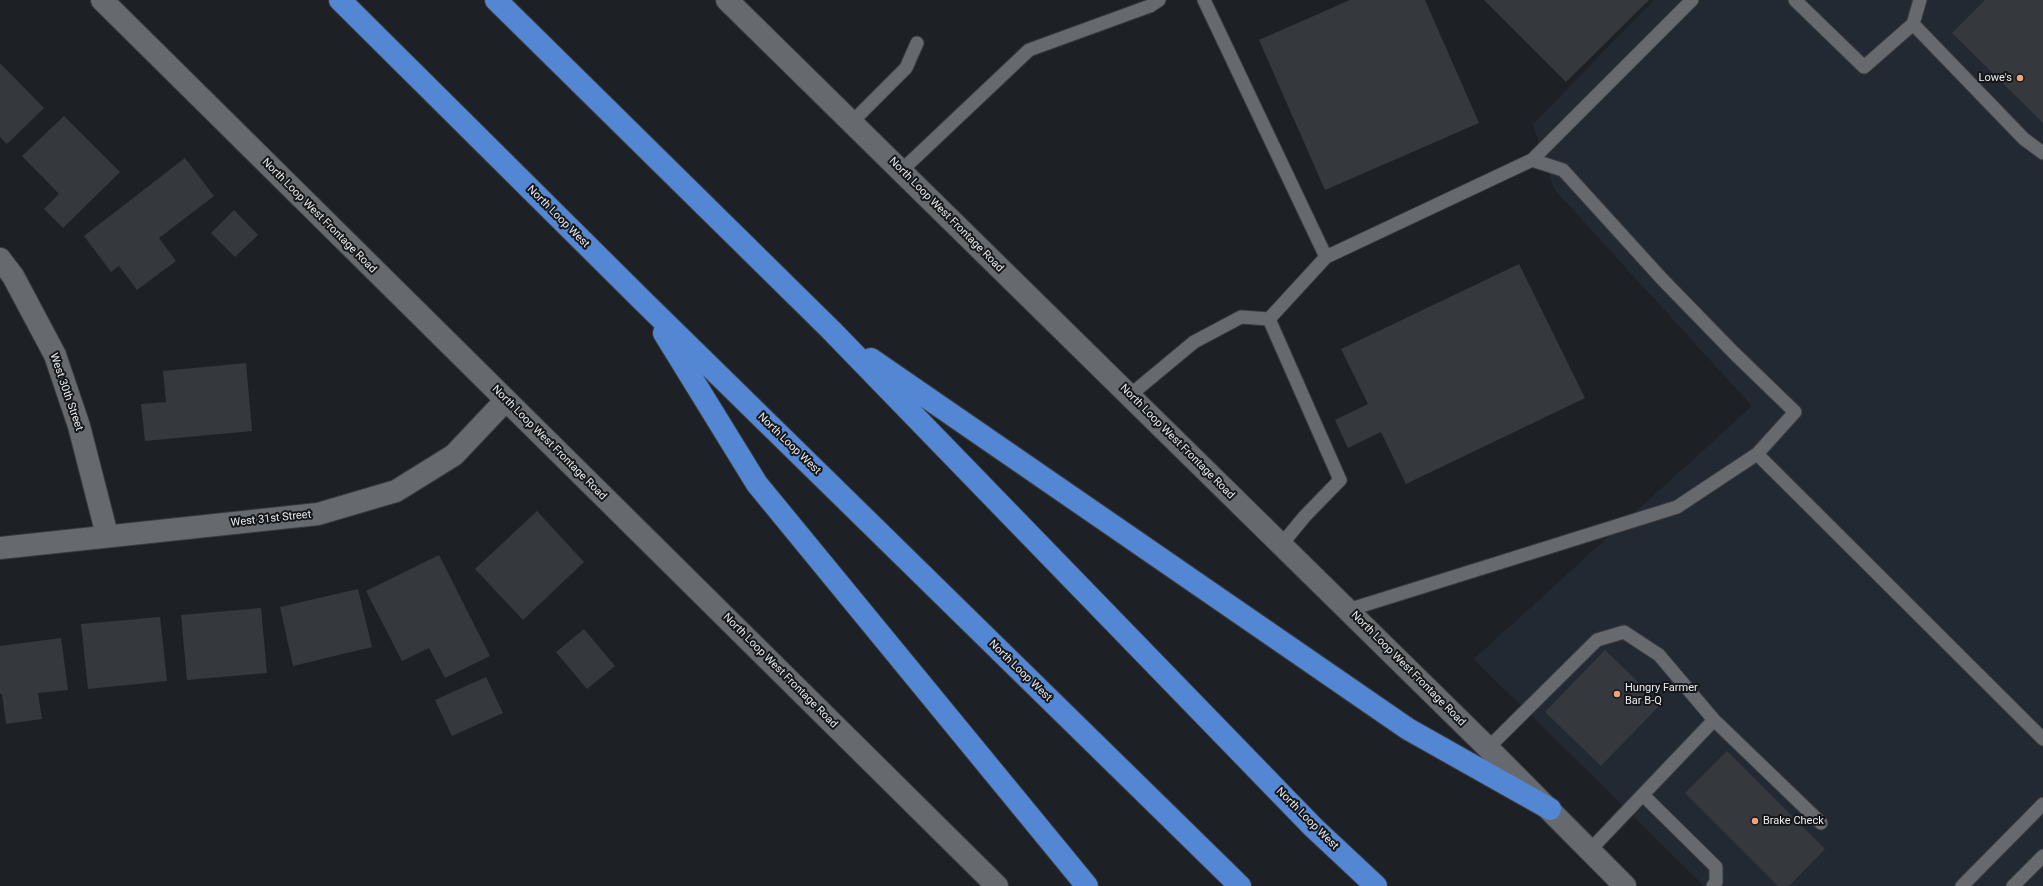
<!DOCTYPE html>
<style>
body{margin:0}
canvas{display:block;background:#1d2024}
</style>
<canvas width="2043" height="886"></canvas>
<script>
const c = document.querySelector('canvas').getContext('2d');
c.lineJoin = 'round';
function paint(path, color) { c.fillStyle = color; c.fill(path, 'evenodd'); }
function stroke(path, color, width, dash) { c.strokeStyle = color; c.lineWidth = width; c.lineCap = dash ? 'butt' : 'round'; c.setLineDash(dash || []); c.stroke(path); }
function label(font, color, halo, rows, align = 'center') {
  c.font = font + ' Roboto,sans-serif'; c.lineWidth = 4; c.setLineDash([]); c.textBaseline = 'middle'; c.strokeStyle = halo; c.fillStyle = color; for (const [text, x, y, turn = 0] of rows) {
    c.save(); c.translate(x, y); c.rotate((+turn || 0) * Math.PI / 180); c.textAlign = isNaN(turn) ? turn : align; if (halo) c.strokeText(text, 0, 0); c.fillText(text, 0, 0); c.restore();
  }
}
const built = new Path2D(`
 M1654,0h389v886h-339l-230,-227 278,-253 -198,-217 -21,-65z`);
const building = new Path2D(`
 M1350,0h75l54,123 -154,67 -66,-150z
 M1484,0h165l-83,82z
 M1985,0h58v123l-91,-90z
 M0,63l44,45 -37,36 -7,-7z
 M64,116l56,56 -57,56 -19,-19 15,-15 -37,-38z
 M185,158l29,38 -55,42 17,23 -39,29 -18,-24 -8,6 -27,-36z
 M234,210l24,25 -23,22 -24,-24z
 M1519,264l66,134 -179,86 -25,-52 -33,16 -13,-28 33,-16 -27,-55z
 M246,363l6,68 -107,10 -4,-37 25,-2 -3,-31z
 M537,511l47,51 -61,58 -48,-51z
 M439,555l51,101 -45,22 -16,-30 -27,13 -36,-70z
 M358,589l14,58 -79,19 -13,-59z
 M261,608l6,65 -80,7 -6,-65z
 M160,617l7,64 -79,8 -7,-65z
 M584,629l31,37 -28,23 -31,-37z
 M61,638l7,52 -30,3 4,26 -36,5 -4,-30h-2v-48z
 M1605,650l56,54 -60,62 -56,-54z
 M486,677l17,36 -51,23 -17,-36z
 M1727,751l98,98 -36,37h-11l-93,-93z`);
const service = new Path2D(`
 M1204,0l122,257 206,-97 160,-160
 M1795,0l69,67 49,-43 111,115 19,14
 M1913,24l7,-24
 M852,122l54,-54 11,-25
 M1532,160l31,10 99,109 72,74 61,59 -38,42
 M901,171l128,-121 121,-44 9,-6
 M1269,319l71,161 -35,36 -24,29
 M1269,319l57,-62
 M1129,396l65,-54 47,-25 28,2
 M1348,610l329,-103 80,-53 286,285
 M1714,720l107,103
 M1488,748l109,-108 27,-8 35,23 55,65 -124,130
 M1643,795l73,72v15l-3,4
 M1962,886l81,-82
 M2013,886l30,-30`);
const minor = new Path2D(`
 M0,259l13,17 42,79 24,71 28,109
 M0,548l318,-34 78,-23 58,-36 52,-55`);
const secondary = new Path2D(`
 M102,0l895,886
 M727,0l761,748 137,138`);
const motorway = new Path2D(`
 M340,0l305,303 595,583
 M496,0l335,330 482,497 63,59
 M664,333l93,151 330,402
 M871,359l537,370 142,80`);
const markers = [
 [2020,78,4,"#efa377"],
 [1617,694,4,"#efa377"],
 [1755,821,4,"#efa377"]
];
const poiNames = [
 ["Lowe's",2012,78,"right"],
 ["Hungry Farmer",1625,688],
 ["Bar B-Q",1625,701],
 ["Brake Check",1763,821]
];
const streetNames = [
 ["North Loop West Frontage Road",946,215,45],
 ["North Loop West Frontage Road",319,216,45],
 ["North Loop West",558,217,45],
 ["West 30th Street",66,392,71],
 ["North Loop West Frontage Road",1177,442,45],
 ["North Loop West Frontage Road",549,443,45],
 ["North Loop West",789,444,44],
 ["West 31st Street",271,519,-6],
 ["North Loop West Frontage Road",1408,669,45],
 ["North Loop West Frontage Road",780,671,45],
 ["North Loop West",1020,671,44],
 ["North Loop West",1307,819,45]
];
paint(built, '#232932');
paint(building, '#35383c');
stroke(service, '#393b3e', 15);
stroke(minor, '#393b3e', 24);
stroke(secondary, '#393b3e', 24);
stroke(motorway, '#393b3e', 24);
stroke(service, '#666a6e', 13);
stroke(minor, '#666a6e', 22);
stroke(secondary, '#666a6e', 22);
stroke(motorway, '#5487d3', 22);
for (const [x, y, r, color] of markers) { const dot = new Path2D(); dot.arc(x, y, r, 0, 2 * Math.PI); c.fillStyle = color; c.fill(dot); stroke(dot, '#14161a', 1.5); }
label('11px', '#e9ebee', '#14161a', poiNames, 'left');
label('11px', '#e9ebee', '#14161a', streetNames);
</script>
